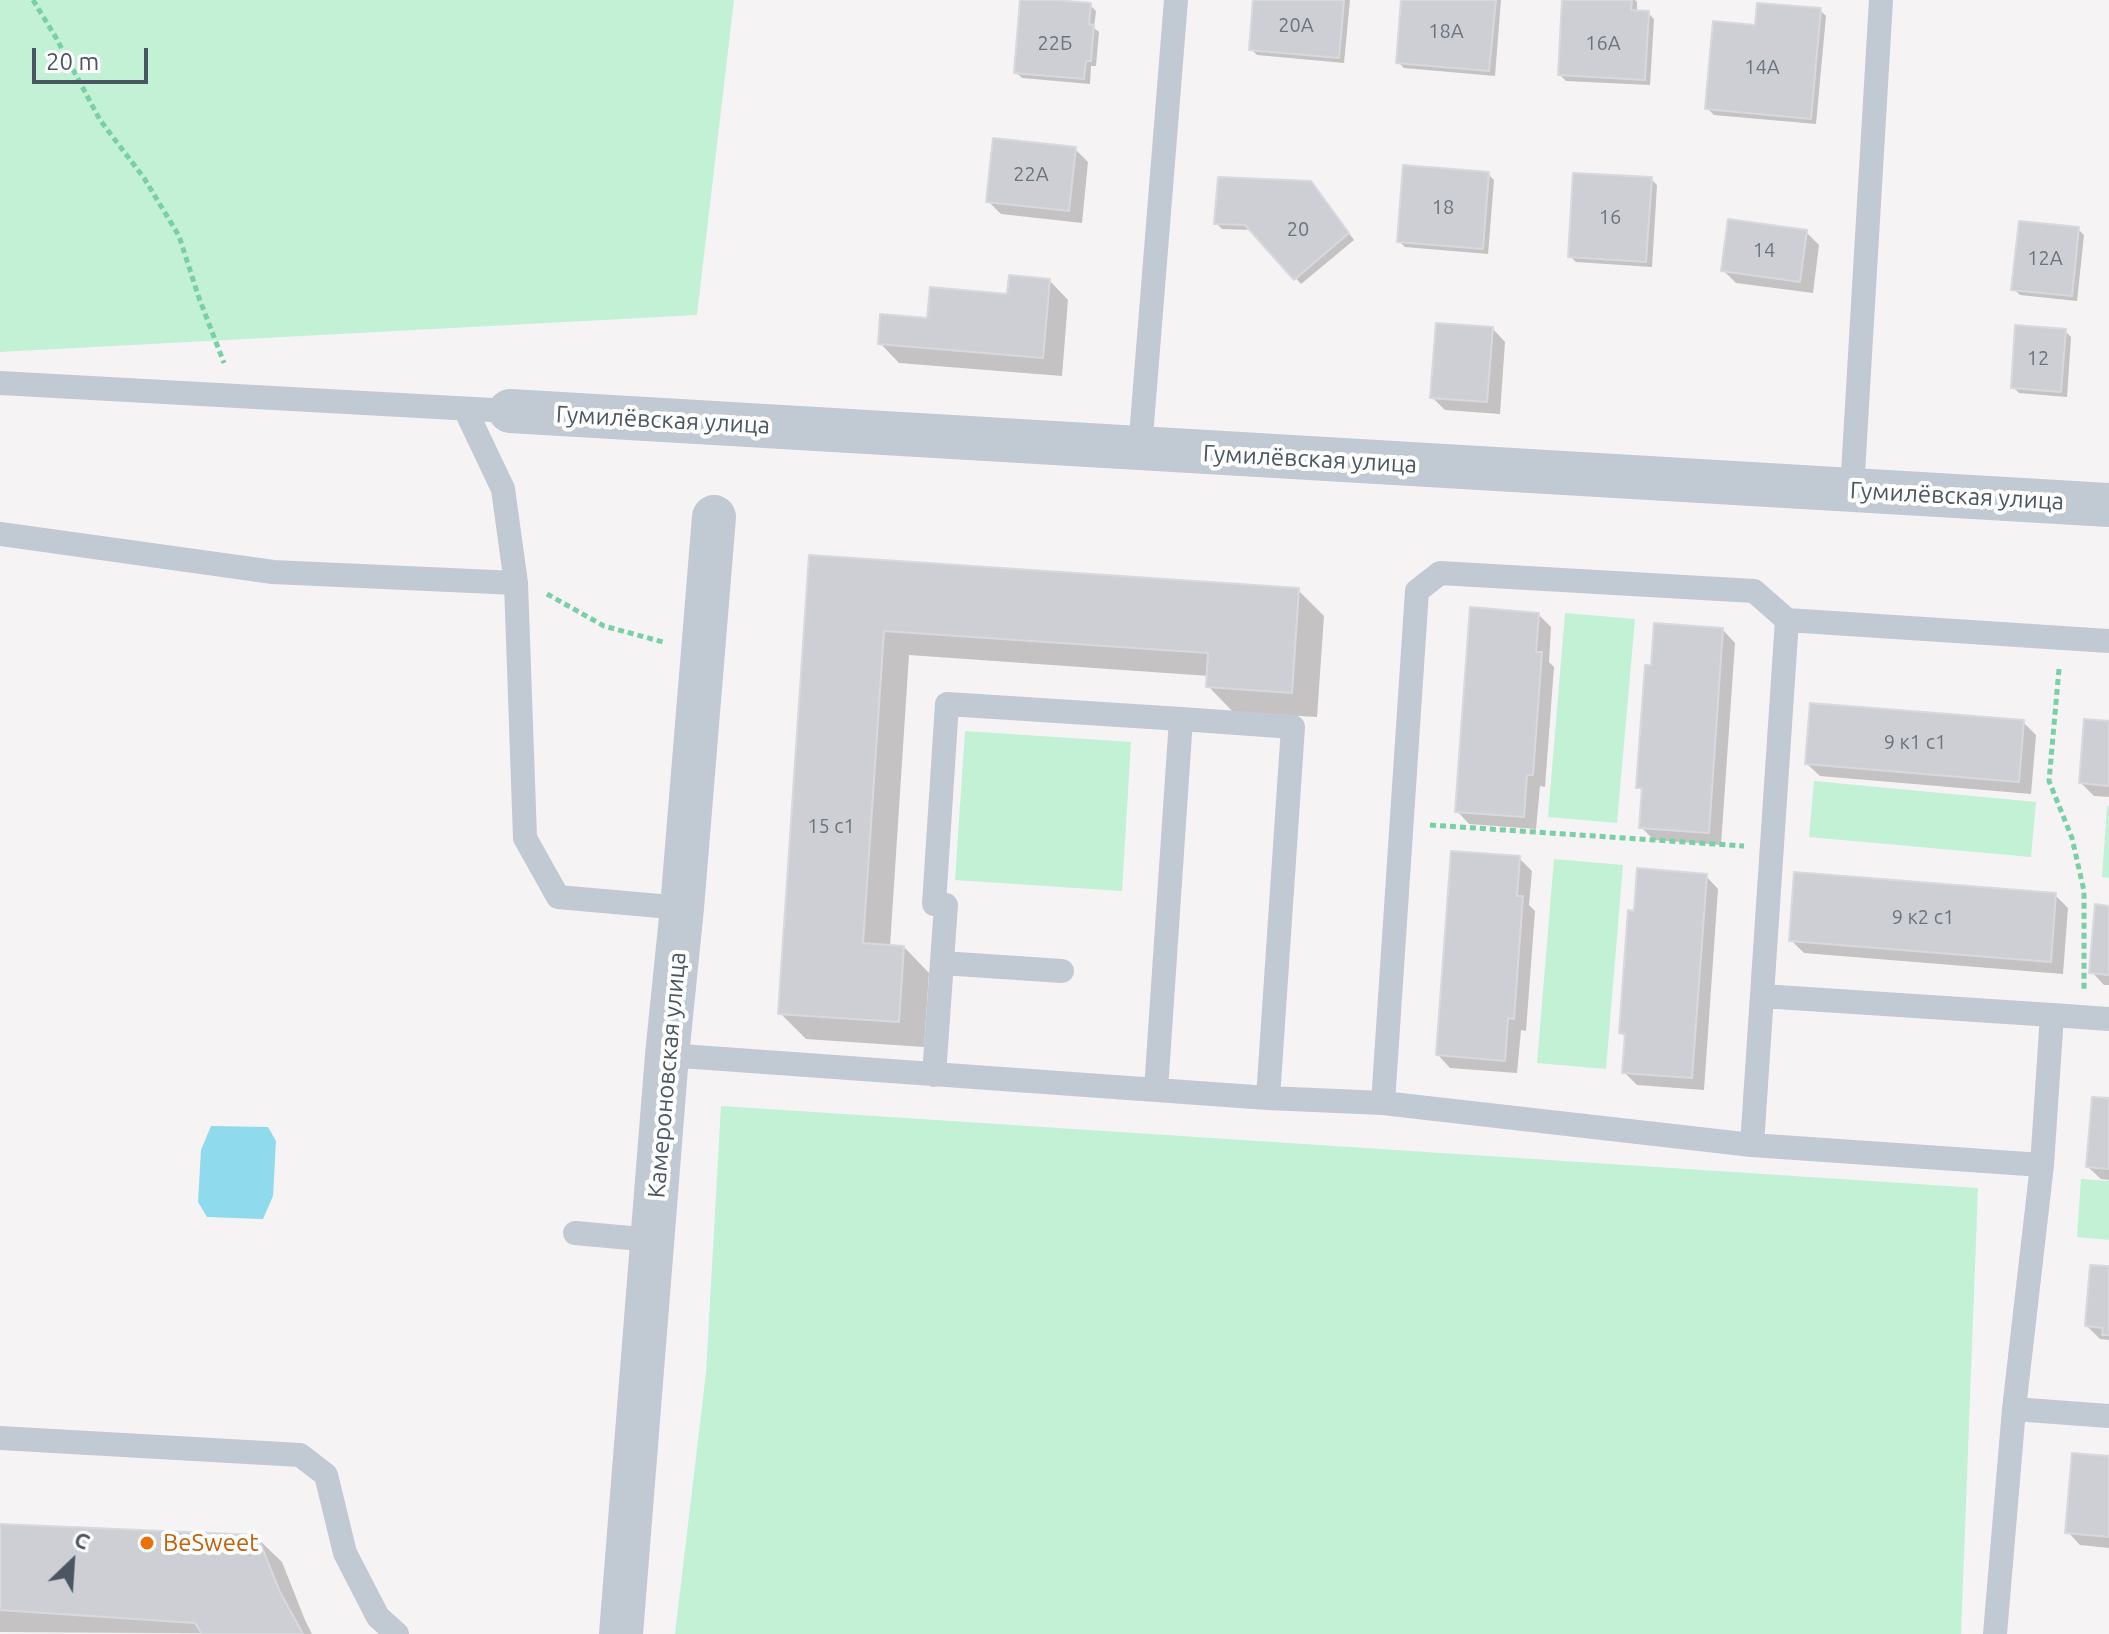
<!DOCTYPE html>
<meta charset="utf-8">
<style>
body{margin:0}
#map{position:relative;width:2109px;height:1634px;overflow:hidden;background:#f5f3f3;font-family:Ubuntu,sans-serif}
canvas{display:block}
.north{position:absolute;left:32px;top:1522px;width:80px;height:80px;-webkit-text-stroke:6px #fff;paint-order:stroke;rotate:25deg;font-size:22px;font-weight:700;line-height:32px;text-align:center;color:#4a5661}
.north::after{content:'';display:block;margin:auto;width:28px;height:36px;background:#4a5661;clip-path:polygon(50% 0,100% 100%,50% 72%,0 100%)}
.scale{position:absolute;left:32px;top:48px;width:116px;height:36px;box-sizing:border-box;border:4px solid #4a5661;border-top:0;padding-left:10px;font-size:24px;line-height:28px;white-space:nowrap;color:#4a5661;-webkit-text-stroke:6px #fff;paint-order:stroke}
</style>
<div id="map">
<canvas width="2109" height="1634"></canvas>
<div class="north">С</div>
<div class="scale">20 m</div>
</div>
<script>
const c = document.querySelector('canvas').getContext('2d');
c.lineJoin = 'round';
function paint(path, color) { c.fillStyle = color; c.fill(path, 'evenodd'); }
function stroke(path, color, width, dash) { c.strokeStyle = color; c.lineWidth = width; c.lineCap = dash ? 'butt' : 'round'; c.setLineDash(dash || []); c.stroke(path); }
function label(font, color, halo, rows, align = 'center') {
  c.font = font + ' Ubuntu,sans-serif'; c.lineWidth = 8; c.setLineDash([]); c.textBaseline = 'middle'; c.strokeStyle = halo; c.fillStyle = color; for (const [text, x, y, turn = 0] of rows) {
    c.save(); c.translate(x, y); c.rotate((+turn || 0) * Math.PI / 180); c.textAlign = isNaN(turn) ? turn : align; if (halo) c.strokeText(text, 0, 0); c.fillText(text, 0, 0); c.restore();
  }
}
const green = new Path2D(`
 M0,0h734l-37,315 -697,37z
 M1565,613l70,6 -18,204 -69,-6z
 M965,731l166,11 -9,149 -167,-11z
 M1814,781l222,21 -5,55 -222,-20z
 M2107,806h2v72l-7,-1z
 M1554,859l69,6 -17,204 -69,-6z
 M721,1106l1257,82 -17,446h-1286l31,-261z
 M2081,1179l28,2v59l-32,-3z`);
const water = new Path2D(`
 M211,1126l57,1 8,14 -3,55 -10,23 -56,-2 -9,-15 3,-52z`);
const shadow = new Path2D(`
 M1022,0l68,5 6,6 -2,17 5,4 -3,34h-5l-1,18 -68,-6 -6,-6z
 M1255,0h95l-6,63 -87,-8 -6,-6z
 M1403,0h98l-6,76 -91,-8 -6,-6z
 M1564,0h71l2,2v11h11l6,6 -4,66 -84,-4 -6,-6z
 M1820,10l6,6 -10,108 -102,-9 -6,-6 49,-82z
 M1075,149l13,13 -6,61 -81,-9 -13,-13z
 M1488,174l6,6 -6,74 -83,-7 -6,-6z
 M1651,179l6,6 -5,82 -76,-5 -6,-6z
 M1310,182l44,58 -53,44 -48,-54 -31,-1 -6,-6z
 M2078,229l6,6 -7,66 -57,-6 -6,-6z
 M1806,232l13,13 -6,48 -77,-10 -13,-13z
 M1049,280l19,20 -6,76 -163,-13 -19,-20 49,-23 80,-24z
 M1493,329l12,13 -5,72 -55,-4 -13,-13z
 M2065,331l6,6 -4,60 -48,-4 -6,-6z
 M810,557l488,33 26,26 -7,101 -84,-5 -25,-26 1,-10 -300,-21 -19,291 14,1 25,26 -5,74 -118,-8 -26,-26z
 M1538,614l13,13 -2,35 5,5 -9,120 -5,-1 -4,43 -67,-5 -12,-13z
 M1723,630l12,13 -14,202 -67,-5 -13,-13 2,-35 -5,-5z
 M2023,722l13,13 -5,59 -211,-18 -13,-12z
 M2109,723v74l-15,-1 -13,-13z
 M1519,858l13,13 -3,34 6,6 -9,120 -5,-1 -4,43 -67,-5 -12,-13z
 M1706,876l12,13 -14,201 -67,-5 -13,-13 2,-34 -5,-6 14,-119z
 M2055,895l13,13 -5,66 -259,-21 -13,-13z
 M2109,908v77h-5l-12,-13z
 M2109,1100v80l-8,-1 -13,-12z
 M2109,1268v72l-9,-1 -13,-13z
 M2109,1458v90l-29,-3 -12,-13z
 M0,1526l256,11 26,25 23,58 7,14 -312,-2z`);
const building = new Path2D(`
 M1020,0h36l35,3 -2,21 5,1 -3,36h-5l-2,18 -70,-6z
 M1253,0h91l-5,58 -90,-8z
 M1401,0h95l-7,71 -93,-8z
 M1562,0h70l-1,10 18,1 -4,69 -87,-5z
 M1757,3l64,5 -10,111 -106,-10 8,-88 42,4z
 M993,138l83,9 -7,64 -83,-9z
 M1403,165l86,7 -6,77 -86,-7z
 M1573,173l79,4 -6,85 -78,-5z
 M1218,177l93,4 38,52 -55,47 -49,-55 -31,-1z
 M1728,219l79,11 -7,52 -79,-11z
 M2019,221l60,6 -7,69 -61,-6z
 M1009,275l41,4 -7,79 -165,-14 2,-30 47,4 3,-31 77,7z
 M1436,323l57,4 -6,75 -57,-4z
 M2015,325l51,4 -5,63 -50,-4z
 M809,555l490,33 -7,105 -86,-6 2,-34 -324,-22 -21,312 41,3 -5,76 -121,-8z
 M1470,607l69,6 -3,39h6l-9,123h-6l-3,42 -69,-5z
 M1654,623l69,5 -14,205 -70,-5 3,-40h-6l9,-123h6z
 M1810,703l214,17 -5,62 -214,-18z
 M2084,719l25,2v65l-30,-3z
 M1451,851l69,5 -3,40h6l-9,123 -6,-1 -3,43 -69,-6z
 M1637,868l70,6 -15,204 -70,-5 3,-39 -6,-1 9,-123 6,1z
 M1794,872l262,21 -5,69 -262,-21z
 M2095,904l14,2v69l-20,-2z
 M2092,1097l17,1v71l-23,-2z
 M2090,1265l19,1v69h-7l1,-7 -18,-2z
 M2072,1453l37,3v81l-44,-4z
 M0,1524l257,11 23,57 23,42h-101l-7,-11 -195,-13z`);
const path = new Path2D(`
 M33,0l22,36 45,84 44,58 35,58 20,62 25,65
 M547,594l57,32 59,16
 M2059,669l-10,112 23,57 12,53v98
 M1430,825l314,21`);
const lane = new Path2D(`
 M0,383l510,28
 M465,409l38,80 13,94
 M1140,449l36,-449
 M1852,490l29,-490
 M0,534l273,38 243,11 9,255 33,59 124,11
 M942,963l120,8
 M1762,996l290,19 -10,150 -28,244
 M2052,1015l57,4
 M667,1055l601,43 115,5 369,42 290,20
 M934,1075l12,-170 -12,-1 13,-200 234,15
 M1156,1090l25,-371 112,8 -25,371
 M1383,1103l34,-512 23,-18 314,18 33,29
 M1752,1145l35,-525 322,21
 M575,1233l77,7
 M0,1438l300,17 26,20 19,78 33,64 19,17
 M1995,1634l19,-225 95,7`);
const street = new Path2D(`
 M510,411l1599,94
 M621,1634l46,-579 15,-147 32,-391`);
const markers = [
 [147,1543,8,"#e8710a"]
];
const numberNames = [
 ["20А",1296,25],
 ["18А",1446,31],
 ["22Б",1055,43],
 ["16А",1603,43],
 ["14А",1762,67],
 ["22А",1031,174],
 ["18",1443,207],
 ["16",1610,217],
 ["20",1298,229],
 ["14",1764,250],
 ["12А",2045,258],
 ["12",2038,358],
 ["9 к1 с1",1915,742],
 ["15 с1",831,826],
 ["9 к2 c1",1923,917]
];
const streetNames = [
 ["Гумилёвская улица",663,420,3],
 ["Гумилёвская улица",1310,459,3],
 ["Гумилёвская улица",1957,496,3],
 ["Камероновская улица",667,1075,-85]
];
const foodNames = [
 ["BeSweet",163,1543]
];
paint(green, '#c3f1d5');
paint(water, '#90daee');
paint(shadow, '#0003');
paint(building, '#cdcfd5');
stroke(building, '#d7d9de', 2);
stroke(path, '#7ad0a6', 5, [6, 4]);
stroke(lane, '#c1cad2', 24);
stroke(street, '#c1cad2', 44);
for (const [x, y, r, color] of markers) { const dot = new Path2D(); dot.arc(x, y, r, 0, 2 * Math.PI); c.fillStyle = color; c.fill(dot); stroke(dot, '#fff', 3); }
label('20px', '#6b747e', null, numberNames);
label('24px', '#4a5661', '#fff', streetNames);
label('24px', '#c56008', '#fff', foodNames, 'left');
</script>
